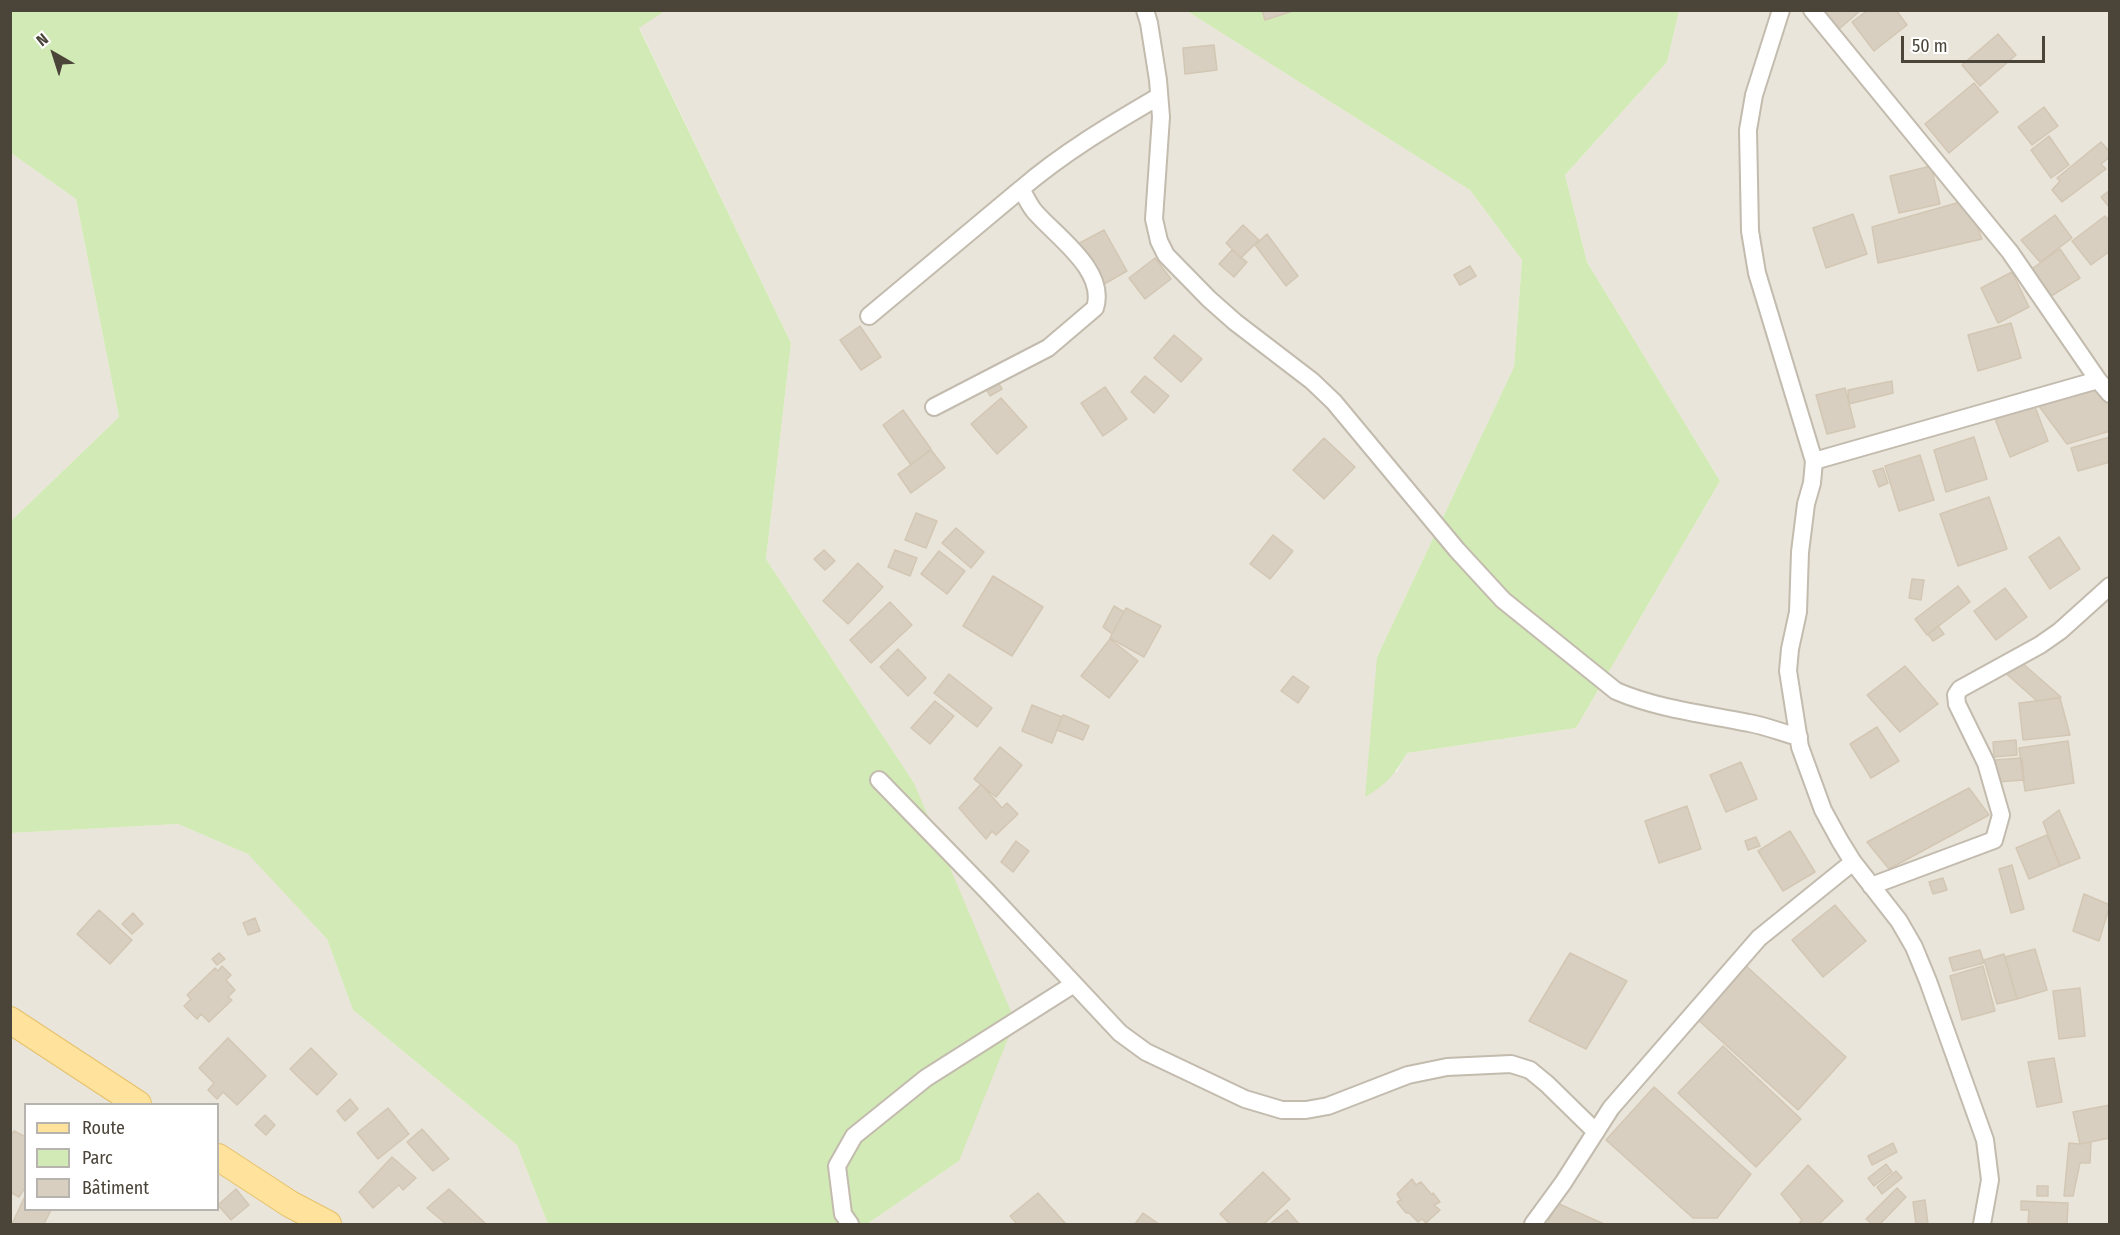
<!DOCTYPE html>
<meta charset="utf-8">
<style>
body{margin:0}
#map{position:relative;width:2120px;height:1235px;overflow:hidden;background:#f6f3ec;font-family:"Fira Sans Condensed",sans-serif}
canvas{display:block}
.frame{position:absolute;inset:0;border:12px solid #4b4439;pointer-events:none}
.legend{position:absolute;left:24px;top:1103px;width:195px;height:108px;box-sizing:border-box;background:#fff;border:2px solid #b7b4b0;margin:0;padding:8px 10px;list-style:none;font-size:18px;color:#4b4439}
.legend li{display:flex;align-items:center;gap:12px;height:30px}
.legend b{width:30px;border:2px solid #b7b4b0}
.north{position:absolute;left:24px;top:24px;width:60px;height:60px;-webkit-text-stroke:4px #fff;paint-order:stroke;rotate:321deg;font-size:16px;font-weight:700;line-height:24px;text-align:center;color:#4b4439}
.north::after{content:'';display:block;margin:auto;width:21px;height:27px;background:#4b4439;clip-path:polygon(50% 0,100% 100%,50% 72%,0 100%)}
.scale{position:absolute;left:1901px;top:36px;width:144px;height:27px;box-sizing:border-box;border:3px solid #4b4439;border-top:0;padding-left:8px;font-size:18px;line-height:21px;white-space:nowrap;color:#4b4439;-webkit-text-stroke:4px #fff;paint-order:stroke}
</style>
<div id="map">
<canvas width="2120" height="1235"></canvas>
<div class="frame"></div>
<ul class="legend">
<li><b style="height:8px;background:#ffe39c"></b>Route</li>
<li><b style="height:16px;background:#d2eab5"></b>Parc</li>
<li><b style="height:16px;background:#d8cfc1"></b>Bâtiment</li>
</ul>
<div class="north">N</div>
<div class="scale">50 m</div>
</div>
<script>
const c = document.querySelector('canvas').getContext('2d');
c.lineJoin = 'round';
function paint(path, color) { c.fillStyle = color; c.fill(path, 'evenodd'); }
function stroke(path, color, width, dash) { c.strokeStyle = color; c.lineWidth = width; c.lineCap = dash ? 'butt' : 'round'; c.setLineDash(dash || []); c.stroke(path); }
const residential = new Path2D(`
 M665,10l522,1 283,179 52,70 -8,107 -137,290 19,116 11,-20 169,-25 144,-247 -133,-219 -22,-87 102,-113 12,-51h430v1213h-1242l92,-63 -45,-378 -148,-224 25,-216 -152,-316z
 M11,153l65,46 43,218 -108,104z
 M178,824l71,30 78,85 26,71 164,135 31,79h-537v-391zM26,1104h192v106h-192z`);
const green = new Path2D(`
 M11,11h654l-26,17 152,315 -25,216 148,224 101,238 -56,140 -92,63h-319l-31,-79 -164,-135 -26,-71 -79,-85 -70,-30 -167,9v-312l108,-104 -43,-218 -65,-46z
 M1187,11h492l-12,51 -102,113 22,87 133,219 -144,247 -169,25c-11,20 -22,33 -42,44l12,-140 137,-290 8,-107 -52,-70z`);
const building = new Path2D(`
 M1262,10h31v1l-28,9z
 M1825,10h36l-23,20 -15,-18z
 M1868,10h28l11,15 -33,26 -22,-29z
 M1998,34l18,21 -36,31 -18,-21z
 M1214,45l3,25 -32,4 -2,-26z
 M1974,83l24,29 -49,41 -24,-29z
 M2044,107l14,19 -26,19 -14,-18z
 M2049,136l20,29 -18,13 -20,-28z
 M2101,142l9,10v5l-9,7 5,5 -44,33 -10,-12 8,-9 -3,-3z
 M1931,166l9,38 -41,9 -9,-37z
 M2110,190v18l-9,-11z
 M1967,200l15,39 -104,24 -6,-36z
 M1853,214l14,40 -41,14 -13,-40z
 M2055,215l17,23 -32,24 -19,-22z
 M2105,216l5,5v30l-19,14 -19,-24z
 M1243,225l16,15 -18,18 -15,-15z
 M1104,230l23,41 -28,16 -23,-42z
 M1267,234l31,42 -12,10 -31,-41z
 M2060,249l20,29 -32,20 -18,-28z
 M1232,250l15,12 -13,15 -15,-13z
 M1155,258l16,21 -26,20 -16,-21z
 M1470,266l6,10 -16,9 -6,-10z
 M2012,272l17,35 -31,16 -17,-35z
 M2011,323l10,35 -43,13 -10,-36z
 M860,326l21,31 -20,13 -21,-30z
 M1174,335l28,24 -21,23 -27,-24z
 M1145,376l24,20 -15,17 -23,-21z
 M995,377l7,12 -12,7 -7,-13z
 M1892,381l1,12 -44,11 -1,-14z
 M2097,383l13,16v32l-43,13 -31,-42z
 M1105,387l22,32 -24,17 -22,-33z
 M1845,388l10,39 -28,7 -11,-39z
 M1001,398l26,29 -30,27 -26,-30z
 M2034,404l14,37 -38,16 -15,-38z
 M903,410l28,39 -20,16 -28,-40z
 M1974,437l13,42 -41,13 -12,-42z
 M2110,437v25l-32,9 -7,-23z
 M1324,438l31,29 -31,32 -31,-29z
 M931,450l14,18 -34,25 -13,-19z
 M1920,455l14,45 -35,11 -14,-45z
 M1883,468l5,15 -9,4 -6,-16z
 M1989,497l18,52 -49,17 -18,-52z
 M916,513l21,8 -11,27 -21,-8z
 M956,528l28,24 -13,16 -29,-25z
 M1273,535l20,16 -23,28 -20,-15z
 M2059,537l21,32 -30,20 -21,-32z
 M824,550l11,11 -10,9 -11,-11z
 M895,550l22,8 -7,18 -22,-9z
 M939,551l26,20 -18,23 -26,-20z
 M858,563l25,24 -35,37 -25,-23z
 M993,576l50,31 -31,49 -49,-30z
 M1912,579l12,1 -3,20 -12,-2z
 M1958,586l12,16 -43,33 -12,-16z
 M2005,588l22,29 -31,23 -22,-29z
 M890,602l22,23 -41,38 -21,-23z
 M1114,606l10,6 -12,22 -9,-7z
 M1126,608l35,18 -17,31 -34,-19z
 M1938,626l6,8 -11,7 -5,-7z
 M1110,639l28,22 -29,37 -28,-22z
 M898,649l28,29 -18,18 -28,-29z
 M2013,655l48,42 -24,4 -36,-32z
 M1905,666l33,38 -38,28 -33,-37z
 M949,674l43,34 -15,19 -43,-34z
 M1293,676l16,11 -11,16 -17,-12z
 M2060,698l10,37 -47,5 -4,-37z
 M935,701l19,15 -24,28 -19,-16z
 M1032,705l30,12 -10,26 -30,-12z
 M1063,715l26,11 -6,14 -26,-10z
 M1877,727l22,34 -28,17 -21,-34z
 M2016,740l1,15 -23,2 -1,-15z
 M2068,741l6,42 -49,8 -6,-43z
 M1000,747l22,18 -26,32 -22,-18z
 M2022,758l2,22 -27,2 -2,-22z
 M1741,762l16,37 -31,13 -16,-37z
 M981,784l21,24 5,-5 11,11 -22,21 -4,-4 -6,8 -27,-31z
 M1969,788l20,27 -100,54 -22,-27z
 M1687,806l14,43 -42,14 -14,-42z
 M2059,810l21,48 -20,8 -17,-44z
 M1790,831l25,41 -32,19 -25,-40z
 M2047,835l13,31 -31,13 -13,-31z
 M1756,837l4,9 -12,4 -3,-9z
 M1016,841l13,10 -16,21 -12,-10z
 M2012,865l12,44 -13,4 -12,-44z
 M1943,878l4,12 -14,4 -4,-12z
 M2084,894l26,11 -11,36 -26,-10z
 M1835,905l31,36 -43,36 -31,-37z
 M99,910l33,30 -22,24 -33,-30z
 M133,913l10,11 -11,10 -10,-10z
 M255,918l5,13 -12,4 -5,-12z
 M2035,949l12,41 -30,9 -12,-42z
 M1980,950l4,13 -31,8 -4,-13z
 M219,953l6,6 -8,6 -5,-6z
 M1570,953l57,28 -41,68 -57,-28z
 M2004,954l13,45 -20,5 -13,-44z
 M1745,965l101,92 -48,53 -102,-92z
 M222,966l9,9 -5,5 9,10 -7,7 4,3 -23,22 -8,-8 -4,5 -13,-13 7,-7 -4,-4 28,-27 3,3z
 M1983,966l12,45 -33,9 -12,-44z
 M2080,988l5,48 -26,3 -6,-48z
 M228,1038l38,38 -29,29 -14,-13 -6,7 -9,-9 6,-7 -15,-15z
 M1723,1046l78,73 -45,48 -78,-74z
 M311,1048l26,26 -20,21 -27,-26z
 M2054,1058l8,44 -25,5 -9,-45z
 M1654,1087l97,87 -34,44h-24l-87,-78z
 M350,1099l8,10 -13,12 -8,-10z
 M2110,1105v33l-30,6 -7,-32z
 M388,1108l21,26 -31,25 -21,-26z
 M265,1115l10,10 -9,10 -11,-10z
 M422,1129l27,30 -16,12 -26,-29z
 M14,1131l12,6v49l-7,11 -9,-5v-55z
 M2091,1142l-1,21h-10l-7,33h-9l5,-53 11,1z
 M1893,1143l4,9 -25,13 -4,-9z
 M392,1157l24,21 -13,12 -4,-5 -26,23 -14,-16z
 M1886,1164l6,8 -18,14 -6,-8z
 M1808,1165l35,36 -24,23h-20l3,-4 -21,-26z
 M1896,1171l6,7 -20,16 -5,-7z
 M1263,1172l27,27 -26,25h-34l-10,-10z
 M1412,1179l4,6 5,-3 11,13 1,-2 7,9 -6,3 6,5 -14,13 -4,-4 -4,3 -9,-9h-3l-9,-11 4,-2 -4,-6z
 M2037,1186h11v10h-11z
 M1897,1188l9,9 -26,27h-8l-6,-5z
 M236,1189l13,16 -18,15 -13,-15z
 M449,1189l37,35h-40l-19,-16z
 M1038,1193l28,31h-49l-7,-8z
 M26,1194v16h25l-7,14h-32z
 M1925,1200l3,24h-12l-3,-22z
 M2021,1201l47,2 -1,21h-39l1,-14h-8z
 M1557,1203l47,21h-57z
 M1287,1210l12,14h-29z
 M1143,1213l16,11h-24z`);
const minor = new Path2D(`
 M1145,10l4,13 9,57 3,37 -7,102 5,22 7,14 43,44 26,23 77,59 22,21 123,148 46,50 113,91c42,18 89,23 133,32 17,3 34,10 50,14
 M1781,10l-27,85 -6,35 2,101 7,42 57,188 284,-81 12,14
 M1812,10l198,242 88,128
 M869,316l152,-127
 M934,407l114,-59 47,-40c12,-37 -38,-71 -59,-95 -6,-6 -10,-16 -15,-24 42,-36 89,-64 137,-92
 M1814,461l-2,22 -6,21 -6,48 -2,60 -8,37 -2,22 12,76 23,63 17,31 13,21 46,59 15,26 14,34 57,159 5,40 -8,44
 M879,780l108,111 133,142 26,19 99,47 37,11h24l22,-4 80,-31 39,-8 64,-3 19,6 17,14 49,48
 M1871,886l123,-46 7,-25 -15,-52 -29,-59 -1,-9 4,-6 80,-44 20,-14 50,-45
 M850,1224l-7,-10 -6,-48 17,-30 72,-58 148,-94
 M1533,1224l30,-41 48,-75 148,-170 94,-76`);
const primary = new Path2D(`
 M10,1020l128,84
 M218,1157l72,47 38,20`);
paint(residential, '#eae5da');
paint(green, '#d2eab5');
paint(building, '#d8cfc1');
stroke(building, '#d3c7b4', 1.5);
stroke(minor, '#c2bbae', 20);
stroke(primary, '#e6c16a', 28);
stroke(minor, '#fff', 16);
stroke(primary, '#ffe39c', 26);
</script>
